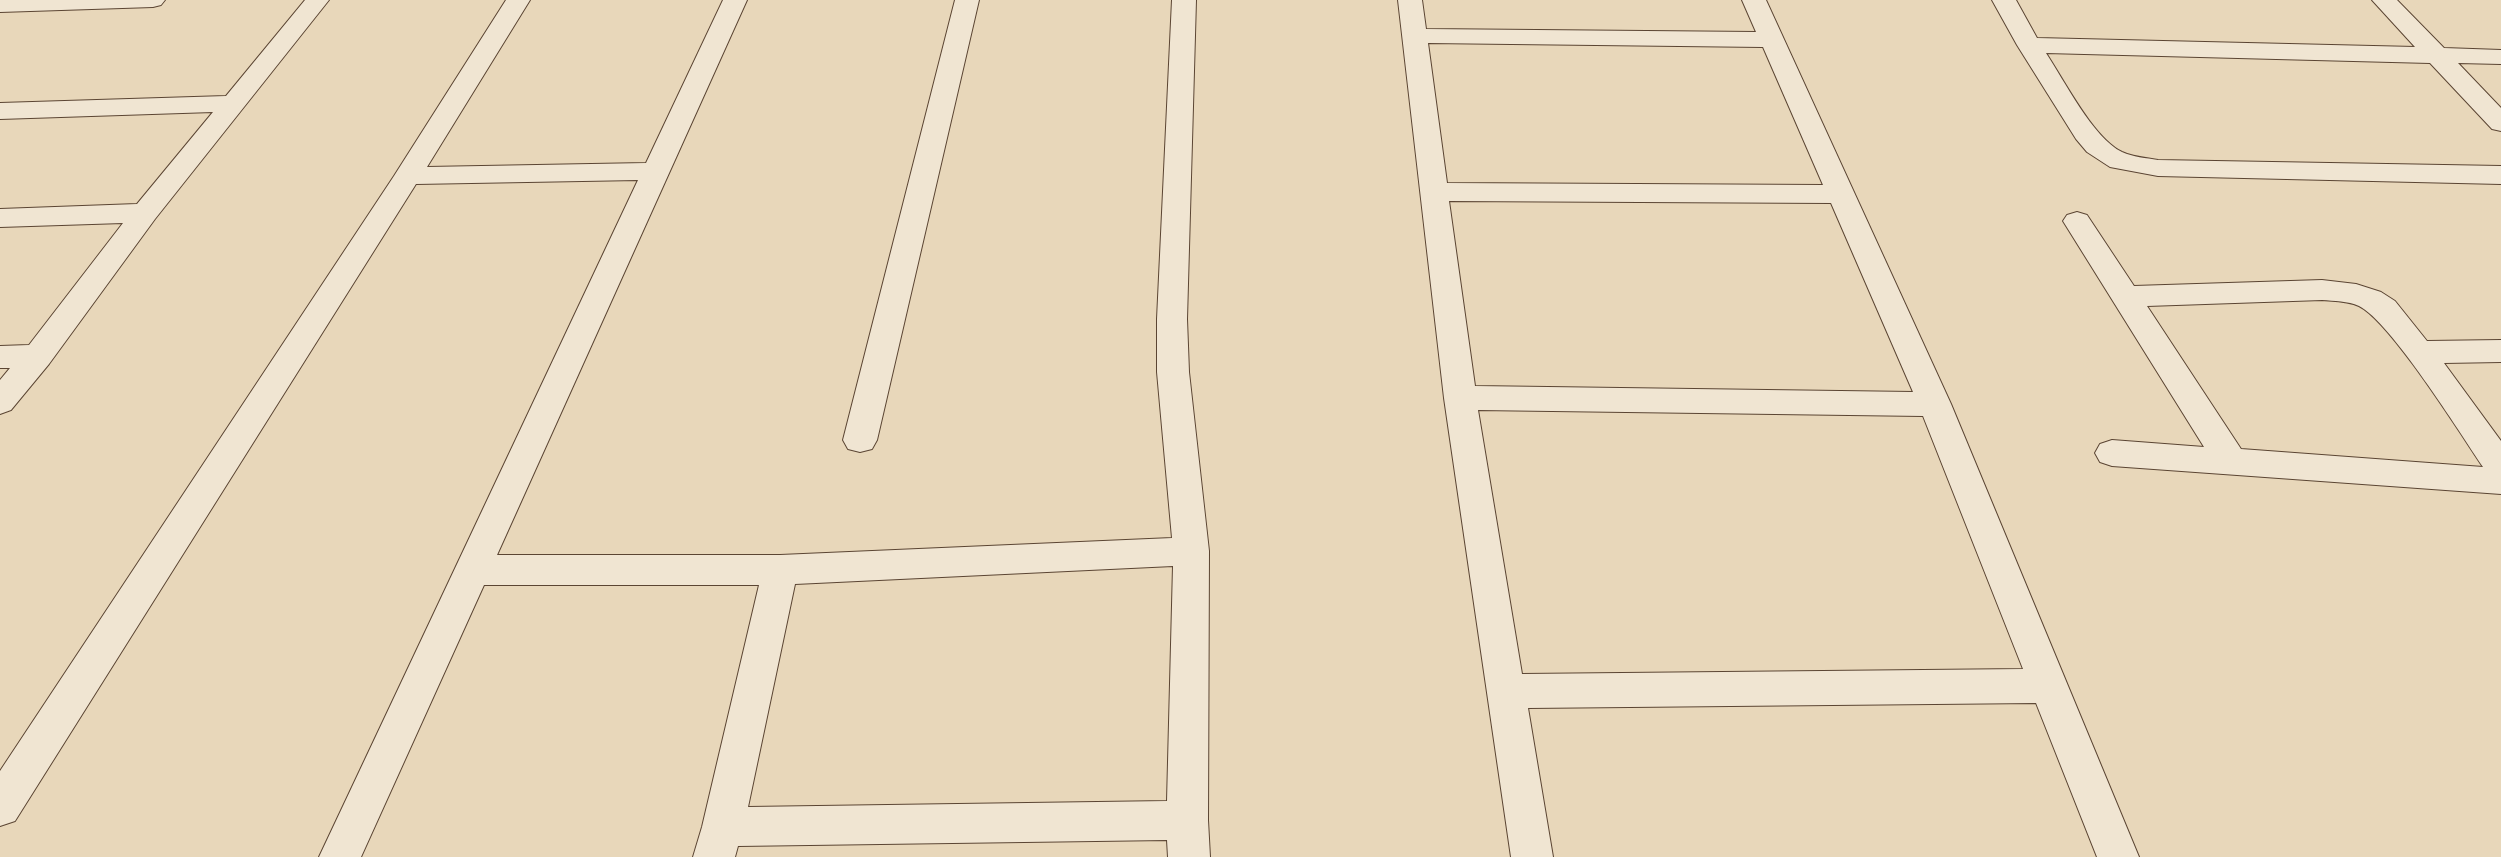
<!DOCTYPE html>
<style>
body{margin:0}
canvas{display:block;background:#e8d7ba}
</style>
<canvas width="2501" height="857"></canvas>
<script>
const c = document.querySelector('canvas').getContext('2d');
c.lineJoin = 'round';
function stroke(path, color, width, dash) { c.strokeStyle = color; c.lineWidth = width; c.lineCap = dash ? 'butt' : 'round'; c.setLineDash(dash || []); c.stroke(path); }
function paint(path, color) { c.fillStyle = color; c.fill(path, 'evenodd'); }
const minor = new Path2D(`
 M0,0h165l-4,5 -8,2 -153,5z
 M305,0h24l-174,219 -106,145 -38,46 -11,4v-34l10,-12h-10v-22l29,-1 94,-122 -123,4v-18l137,-5 76,-92 -213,7v-16l226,-7z
 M506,0h24l-103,167 219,-4 77,-163h24l-250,555h283l392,-17 -15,-166v-53l15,-319h24l-9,319 2,53 20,179 -1,269 2,37h-42l-1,-17 -429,6 -3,11h-42l9,-30 57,-242h-275l-123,272h-42l319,-677 -222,4 -401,637 -15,5v-55l394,-595zM1173,566l-6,235 -419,6 47,-223z
 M955,0h24l-102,440 -5,9 -12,3 -12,-3 -5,-9z
 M1398,0h24l4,29 330,3 -14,-32h24l185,404 188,453h-42l-61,-154 -508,5 25,149h-42l-67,-459zM1428,43l335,4 60,138 -376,-2zM1449,201l382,2 82,189 -438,-6zM1478,410l445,6 100,253 -501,5z
 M1992,0h24l21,38 378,9 -43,-47h25l47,48 57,2v14l-43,-1 43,45v23l-9,-2 -62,-66 -384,-10c18,27 47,85 76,99 11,5 24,6 36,8l343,6v18l-343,-8 -48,-9 -23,-15 -11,-13 -59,-94z
 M2077,212l10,3 47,71 188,-6 34,4 25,8 14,9 32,40 74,-1v22l-57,1 57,78v53l-389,-28 -12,-4 -5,-9 5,-9 12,-4 92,7 -141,-226 4,-6zM2322,300c12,1 26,1 37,6 31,15 101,127 124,161l-242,-18 -94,-143z`);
stroke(minor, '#5b4533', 2);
paint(minor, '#f0e5d2');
</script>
